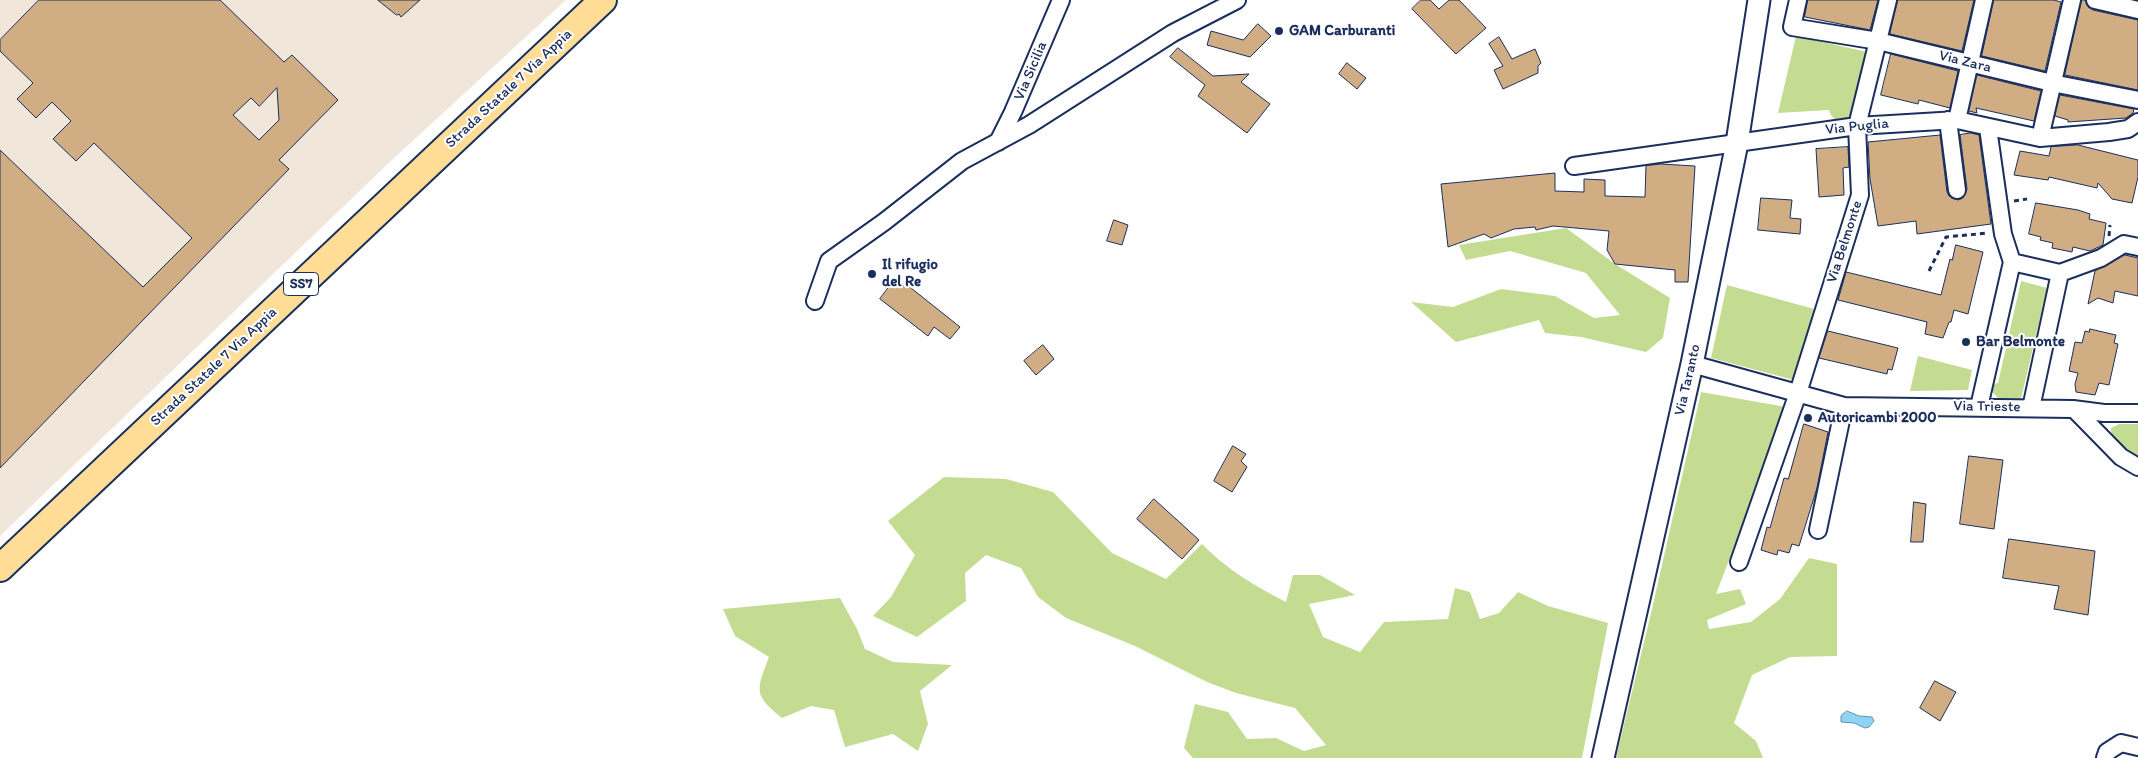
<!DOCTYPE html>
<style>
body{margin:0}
canvas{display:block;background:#fff}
</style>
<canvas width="2138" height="758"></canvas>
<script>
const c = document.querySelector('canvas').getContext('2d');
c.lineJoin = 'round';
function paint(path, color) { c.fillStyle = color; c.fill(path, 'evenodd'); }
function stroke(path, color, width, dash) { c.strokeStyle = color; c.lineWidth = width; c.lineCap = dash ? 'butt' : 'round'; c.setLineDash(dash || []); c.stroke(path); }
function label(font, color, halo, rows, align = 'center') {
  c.font = font + ' Itim,sans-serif'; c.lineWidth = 4; c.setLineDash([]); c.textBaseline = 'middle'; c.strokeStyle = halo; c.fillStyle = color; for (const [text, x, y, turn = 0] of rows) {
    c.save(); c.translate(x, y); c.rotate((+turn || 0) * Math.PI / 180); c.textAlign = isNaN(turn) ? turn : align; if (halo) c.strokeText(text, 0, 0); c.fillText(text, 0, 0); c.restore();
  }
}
const built = new Path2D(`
 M0,0h566l-174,160 -392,376z`);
const green = new Path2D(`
 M1796,36l71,16 -16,69 -14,1 -6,-7 -2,-5 -51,3z
 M1566,228l49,36 55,34 -7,40 -17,14 -65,-15 -36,-4 -6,-13 -83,22 -45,-40 42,5 48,-18 54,7 39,22 26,-3 -34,-42 -76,-22 -44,9 -7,-15z
 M2021,281l26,7 -27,115c-18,-3 -23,-1 -31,-18l9,-2z
 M1727,285l87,24 -20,71 -83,-22z
 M1918,356l54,14 -4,20 -58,1z
 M1701,392l85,15 -14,42 -56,145 24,-5 6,15 -39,16 2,9 42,-7 29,-23 29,-41 28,6v92l-47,1 -38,18 -18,48 22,18 7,17h-147l36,-149z
 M2119,424h19v35c-12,-6 -28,-17 -27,-31z
 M944,477l62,2 47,13 59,61 54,26 36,-35c25,26 53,42 84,58l7,-27h27l35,20 -46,9 14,33 37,15 24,-30 64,-3 7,-31 15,4 10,27 19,-6 19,-21 30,14 60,17 -26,135h-389l-9,-10 11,-44 33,8 19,27 29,-1 28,13 22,-6 -31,-37 -59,-15 -29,-11 -72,-36 -69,-28 -28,-21 -17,-29 -35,-13 -21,18 1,28 -49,36 -44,-21 18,-19 24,-42 -27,-34z
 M840,598l17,31 8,20 28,13 59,3 -32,26 8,33 -10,27 -25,-17 -48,13 -11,-37 -23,-4 -29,12c-30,-24 -25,-28 -13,-61l-34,-21 -12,-27z`);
const water = new Path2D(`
 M1847,711l12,5 13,1 2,4 -5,6 -4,1 -11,-5 -13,-1v-6z`);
const building = new Path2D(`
 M39,0h181l64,62 8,-7 46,45 -59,60 10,9 -289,299v-318l143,137 49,-49 -98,-95 -18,18 -23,-22 18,-18 -19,-19 -16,16 -19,-19 16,-16 -33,-32v-11zM277,88l2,32 -20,20 -26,-25 18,-17 8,8z
 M378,0h42l-19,17 -2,-3 -2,1z
 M1421,0h9l9,9 10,-9h10l27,28 -30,26 -44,-45z
 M1808,0h70l-8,30 -65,-13z
 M1898,0h76l-12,51 -72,-17z
 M1994,0h60l7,2 -16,69 -63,-15z
 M2082,0h3l3,7 5,3 45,10v70l-73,-15z
 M1258,24l13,12 -21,21 -43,-12 4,-14 32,9z
 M1499,37l13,22 23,-10 6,14 -3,3v7l-35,16 -9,-19 9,-4 -14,-22z
 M1178,48l35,28 36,-2 -8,8 29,22 -23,29 -49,-37 7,-11 -35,-28z
 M1891,54l67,17 -8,37 -31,-8 -1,4 -37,-9z
 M1347,63l19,15 -9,11 -18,-15z
 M1977,75l64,16 -7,30 -58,-13 1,5 -8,-2z
 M2060,95l74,14 -1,4 -7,5 -58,4v-2l-13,-4z
 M1971,133l8,2 12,89 -74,10 -1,-13 -38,5 -8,-47 -2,-37 72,-7 7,57 2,4 9,4 5,-2 4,-9 -7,-54z
 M2078,145l60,15v17l-6,26 -20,-4 -14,-16 -1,5 -48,-11 -1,3 -34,-5 6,-24 29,5 2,-9z
 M1848,147l1,20 -6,1 1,27 -25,2 -3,-48z
 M1661,164l34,2 -7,116h-13v-12l-60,-6 -8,-14 2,-19 -56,-5 -17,4 -1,-3 -21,2 -23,9 -7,-4 -36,13 -7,-63 114,-11v18l29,1v-13l21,1v16l40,1 1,-31z
 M1761,198l31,2 -2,18 11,1 -1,15 -42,-4z
 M2036,203l42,7 12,4 -1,5 17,4 -3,22 -13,6 -17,-4 -1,5 -20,-4 1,-5 -13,-3 1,-3 -12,-3z
 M1114,220l14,5 -6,20 -15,-4z
 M1956,245l27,7 -15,62 -14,-4 -3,12h-2l-6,16 -18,-4 2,-12 -89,-22 8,-28 95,23 9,-36 2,1z
 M2125,255l13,3v38l-23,-5 -2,12 -15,-5 -10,6 7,-33z
 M895,279l9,7 2,-2 54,43 -10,12 -16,-12 -6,9 -48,-37z
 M2090,329l26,6 -2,8 4,1 -9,41 -10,-2 -4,12 -19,-3 -1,-8 3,-11 -9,-2 6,-29 7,1 3,-12 4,1z
 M1828,331l70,17 -6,22 -4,-1 -1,5 -68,-16z
 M1043,345l11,14 -18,16 -12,-14z
 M1804,424l24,8 -11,56 -18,58 -7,-2 -3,9 -11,-3 -1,5 -16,-5 6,-23 3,1 14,-50 4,1z
 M1233,446l13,8 -5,7 6,6 -15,25 -18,-11z
 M1969,456l34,4 -9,69 -34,-5z
 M1154,499l45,41 -17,19 -45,-40z
 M1914,502l12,2 -3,38h-12z
 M2009,539l86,12 -7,64 -34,-6 5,-23 -56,-8z
 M1935,681l21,11 -16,29 -20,-13z`);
const path = new Path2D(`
 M2014,201l13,-2
 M2109,236l1,-11
 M1929,271l17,-34 42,-4`);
const minor = new Path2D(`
 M1798,0l-6,27 86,14 174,42 86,17
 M2095,0l43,10
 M1948,120l9,70
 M1957,120l27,-120
 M2040,138l32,-138
 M998,142l15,-30 48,-112
 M1574,166l283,-40 100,-6 83,18 69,-6 19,-3 10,-7
 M2012,262l48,11 -29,135
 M2060,273l41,-15 23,-14 14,3
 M815,301l14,-40 55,-39 78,-61 67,-36 144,-92 64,-33
 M1692,364l152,42 229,3 31,4h34
 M1979,407l33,-145 -9,-28 -15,-106
 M2074,409l47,48 17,10
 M1818,530l26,-124
 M1739,562l59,-169 62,-198 -3,-69 31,-126
 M2105,758l2,-6 14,-9 17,4`);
const tertiary = new Path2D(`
 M1603,758l89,-394 45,-221 22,-143`);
const primary = new Path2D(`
 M0,568l603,-568`);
const markers = [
 [1279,31,5,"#1b2f5e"],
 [872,274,5,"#1b2f5e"],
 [1966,342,5,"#1b2f5e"],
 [1808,418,5,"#1b2f5e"]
];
const shields = [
 [301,284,35]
];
const shieldNames = [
 ["SS7",301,284]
];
const poiNames = [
 ["GAM Carburanti",1289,31],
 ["Il rifugio",882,265],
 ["del Re",882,282],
 ["Bar Belmonte",1976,342],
 ["Autoricambi 2000",1818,418]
];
const streetNames = [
 ["Via Zara",1965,62,14],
 ["Via Sicilia",1031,71,-67],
 ["Strada Statale 7 Via Appia",509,89,-43],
 ["Via Puglia",1857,127,-6],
 ["Via Belmonte",1845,242,-72],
 ["Strada Statale 7 Via Appia",214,367,-43],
 ["Via Taranto",1688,380,-77],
 ["Via Trieste",1987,407,1]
];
paint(built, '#f1e6da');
paint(green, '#c4dc92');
paint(water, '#8fd2f1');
stroke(water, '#6191b6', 1);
paint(building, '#d0ad82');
stroke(building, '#1b2f5e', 1);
stroke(minor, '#1b2f5e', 20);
stroke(tertiary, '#1b2f5e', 25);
stroke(primary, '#1b2f5e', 30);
stroke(path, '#1b2f5e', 3, [5, 4]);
stroke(minor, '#fff', 16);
stroke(tertiary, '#fff', 21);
stroke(primary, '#ffdd96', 26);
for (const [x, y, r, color] of markers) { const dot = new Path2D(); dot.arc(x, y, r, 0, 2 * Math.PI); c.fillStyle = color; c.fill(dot); stroke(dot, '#fff', 2); }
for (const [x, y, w] of shields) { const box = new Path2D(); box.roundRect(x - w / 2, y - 11.5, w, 23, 4); c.fillStyle = '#fff'; c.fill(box); stroke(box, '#1b2f5e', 1); }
label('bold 14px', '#1b2f5e', null, shieldNames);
label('bold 15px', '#1b2f5e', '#fff', poiNames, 'left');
label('15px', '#1b2f5e', '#fff', streetNames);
</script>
